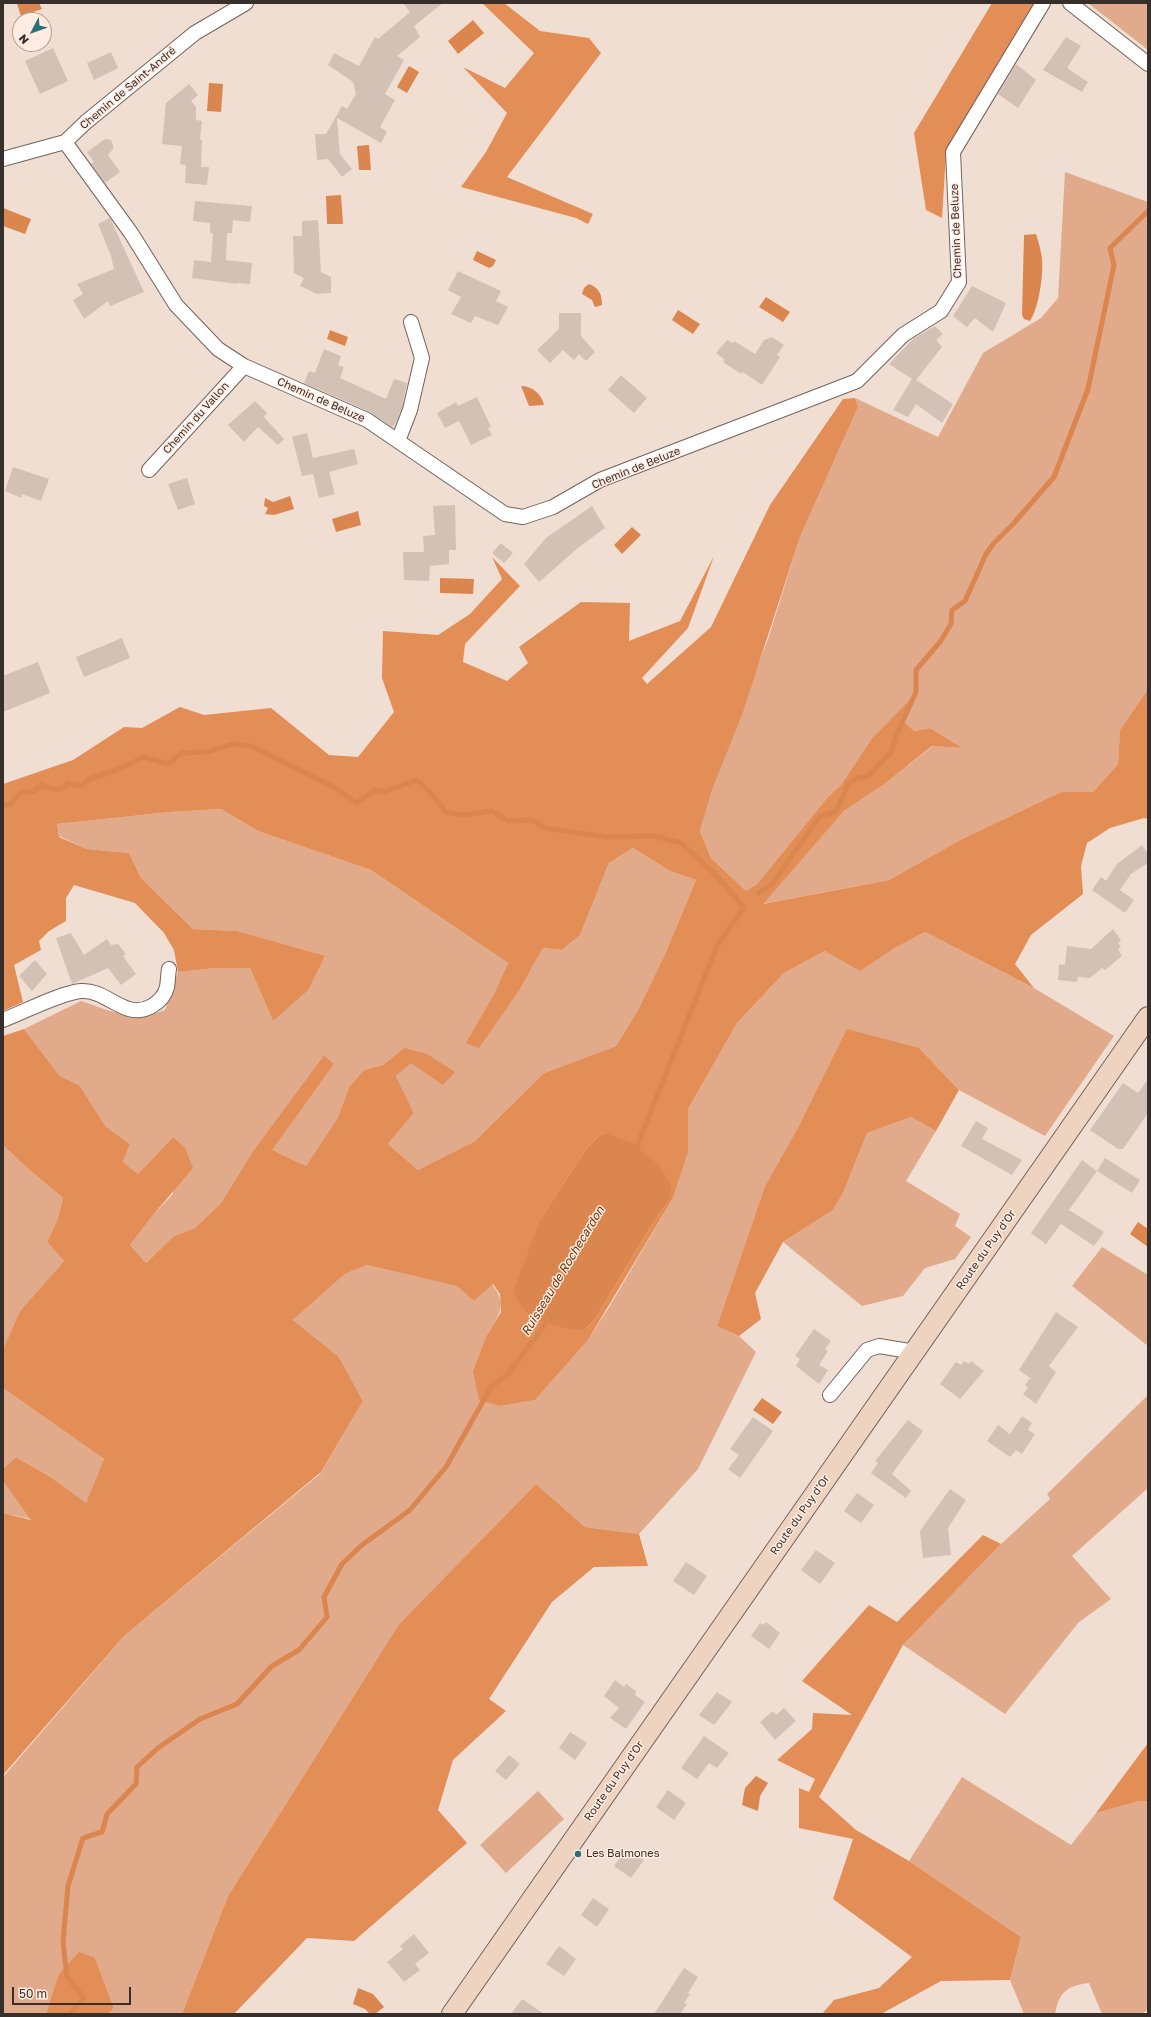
<!DOCTYPE html>
<meta charset="utf-8">
<style>
body{margin:0}
#map{position:relative;width:1151px;height:2017px;overflow:hidden;background:#f1ded3;font-family:"Golos Text",sans-serif}
canvas{display:block}
.frame{position:absolute;inset:0;border:4px solid #372f2b;pointer-events:none}
.north{position:absolute;left:12px;top:12px;width:40px;height:40px;box-sizing:border-box;background:#ffebe0;border:1px solid #afa098;border-radius:50%;rotate:229deg;font-size:11px;font-weight:700;line-height:16px;text-align:center;color:#372f2b}
.north::after{content:'';display:block;margin:auto;width:14px;height:18px;background:#287277;clip-path:polygon(50% 0,100% 100%,50% 72%,0 100%)}
.scale{position:absolute;left:12px;top:1987px;width:119px;height:18px;box-sizing:border-box;border:2px solid #372f2b;border-top:0;padding-left:5px;font-size:12px;line-height:14px;white-space:nowrap;color:#372f2b;-webkit-text-stroke:3px #ffebe0;paint-order:stroke}
</style>
<div id="map">
<canvas width="1151" height="2017"></canvas>
<div class="frame"></div>
<div class="north">N</div>
<div class="scale">50 m</div>
</div>
<script>
const c = document.querySelector('canvas').getContext('2d');
c.lineJoin = 'round';
function paint(path, color) { c.fillStyle = color; c.fill(path, 'evenodd'); }
function stroke(path, color, width, dash) { c.strokeStyle = color; c.lineWidth = width; c.lineCap = dash ? 'butt' : 'round'; c.setLineDash(dash || []); c.stroke(path); }
function label(font, color, halo, rows, align = 'center') {
  c.font = font + ' "Golos Text",sans-serif'; c.lineWidth = 3; c.setLineDash([]); c.textBaseline = 'middle'; c.strokeStyle = halo; c.fillStyle = color; for (const [text, x, y, turn = 0] of rows) {
    c.save(); c.translate(x, y); c.rotate((+turn || 0) * Math.PI / 180); c.textAlign = isNaN(turn) ? turn : align; if (halo) c.strokeText(text, 0, 0); c.fillText(text, 0, 0); c.restore();
  }
}
const green = new Path2D(`
 M1088,3h60v47z
 M1065,172l83,30v487l-28,41 -2,34 -25,28h-32l-99,47 -73,41 -127,24 82,-93 42,-28 47,-37 28,2 -31,-20 -16,3 -13,-12 14,-23 -43,42 -31,47 -14,13 -70,86 -11,7 -35,-33 -11,-27 13,-44 56,-151 31,-99 58,-130 -3,-9 83,39 45,-84 58,-35 17,-20z
 M221,809l37,22 113,39 137,93 -16,35 28,-9 23,-41 19,2 18,-15 29,-72 24,-15 37,23 26,9 -31,74 -27,56 -22,36 -72,27 -69,68 -57,29 -30,-26 26,-31 -18,-37 14,-13 -6,-15 -21,17 -19,5 -15,17 -11,30 -32,49 -35,-16 63,-86 -10,-9 -71,96 -32,52 -26,25 -21,8 -28,27 -16,-18 23,-30 20,-21v-57l-35,37 -15,-12 7,-18 -24,-17 -26,-41 -21,-11 -35,-46 57,-28c31,10 52,22 84,9l13,-38 38,-4h34l23,53 52,-64 -88,-26 -44,-2 -52,-51 -12,-25 -42,-4 -28,-13 -2,-12 113,-12z
 M925,932l109,56 80,48 -69,100 -86,-46 -40,-42 -118,74 -36,64 -48,140 22,10 17,16 -58,117 -59,65 -54,-7 -49,-43 -137,140 -171,272 -46,118h-74l6,-6 -19,-50 -43,40 -6,16h-43l1,-238 120,-140 196,-162 43,-73 -24,-44 -46,-37 52,-46 22,-9 91,21 16,15 18,-17c16,21 7,31 -5,51l14,71 34,-6 53,-60 23,-36 62,-106 15,-45v-44l49,-86 47,-50 41,-22 68,-2z
 M911,1117l25,14 -30,50 54,33 -5,12 16,11 -16,22 -30,9 -22,28 -41,10 -79,-64 50,-32 10,-17 24,-60z
 M3,1145l23,22 37,31 -6,23 -10,21 17,19 -44,50 -17,48z
 M1102,1247l46,28v71l-76,-60z
 M3,1388l101,71 -18,45 -37,-28 -33,-19 -13,12z
 M1148,1395v93l-76,68 39,43 -32,23 -74,92 -102,-69 98,-101 49,-45 -3,-5z
 M3,1481l28,38 -28,-6z
 M962,1777l109,68 25,-32 44,-12h8v208l-6,5h-40l-13,-31c-22,3 -30,9 -34,31h-31l-14,-34 11,-43 -112,-76z
 M538,1791l26,28 -58,54 -26,-28z`);
const forest = new Path2D(`
 M482,3h22l36,28 49,7 12,15 -94,124 86,37 -5,10 -12,-6 -115,-31 25,-35 21,-39 -44,-46 42,21 29,-35z
 M992,3h44l-90,151 -4,64 -16,-8 -12,-77z
 M855,398l3,9 -58,130 -57,175 -30,75 -13,44 11,27 35,33 11,-7 70,-86 14,-13 31,-47 44,-44 -15,25 13,12 16,-3 32,20 -30,-2 -46,37 -42,28 -81,93 126,-24 73,-41 99,-47h32l25,-28 2,-34 28,-41v130l-4,-1 -34,10 -23,15 -6,23 2,28 -52,41 -16,29 19,24 -109,-56 -32,17 -33,22 -35,-20 -41,22 -47,50 -49,86v44l-15,45 -85,142 -53,60 -34,6 -22,-6 -6,-29 14,-36 14,-23 -1,-18 -7,-10 -19,17 -17,-15 -90,-21 -22,9 -52,46 46,37 24,44 -42,71 -197,164 -121,139v-262l28,7 -28,-39v-12l13,-12 33,19 37,27 18,-44 -101,-71 1,-40 16,-37 44,-50 -17,-19 10,-21 6,-23 -37,-31 -23,-22v-109l21,-7 35,46 21,11 26,41 24,17 -7,18 15,12 35,-37 12,11 8,20 -40,47 -23,30 16,18 28,-27 21,-8 26,-25 32,-52 71,-96 10,9 -62,86 34,16 32,-49 11,-30 15,-17 19,-5 21,-17 23,6 28,18 -12,13 -32,-22 -15,13 18,37 -26,31 30,26 57,-29 69,-68 72,-27 22,-36 27,-56 31,-74 -26,-9 -37,-23 -24,15 -29,72 -18,15 -19,-2 -23,41 -41,59 -13,-5 26,-45 16,-35 -137,-93 -113,-39 -37,-22 -51,3 -113,12 2,13 28,12 42,4 12,25 52,51 44,2 88,25 -17,34 -35,31 -23,-53h-34l-38,4 -4,-22 -10,-17 -29,-30 -61,-18 -8,13v23l-17,10 -10,10 2,9 -27,15 9,37 -20,9v-227l70,-24 51,-33 18,1 38,-21 24,8 67,-7 58,47 29,2 36,-45 -12,-34 1,-47 55,4 32,-21 32,-35 -10,-22 28,29 -55,58 -2,18 44,19 21,-18 -9,-16 62,-45 49,1 -1,38 51,-20 34,-65 -26,72 -46,50 5,6 64,-57 59,-122 73,-106zM598,1137l72,62 -22,32 -53,88 -7,8 -7,3 -41,-110 46,-71z
 M847,1029l72,19 40,42 -23,41 -25,-14 -44,16 -24,60 -10,17 -50,32 -28,51 6,26 -22,17 -22,-10 48,-140 36,-64z
 M536,1484l49,43 54,7 9,32 -54,1 -42,35 -63,97 17,12 -53,49 -15,50 29,33 -113,98 -47,-3 -73,76h-52l46,-118 171,-272z
 M983,1535l18,9 -98,101 -84,152 37,33 53,31 112,76 -11,43 -69,1 -60,33h-59l12,-14 45,-12 33,-31 -79,-58 20,-60 -54,-11v-40l10,4 6,-13 -38,-19 35,-31 1,-16 39,2 -50,-34 67,-76 28,17z
 M1148,1743v58h-8l-44,12z
 M79,1952l16,6 19,50 -6,6h-62l13,-40z`);
const water = new Path2D(`
 M39,3l3,6 -21,7 -4,-12z
 M473,20l11,13 -26,21 -10,-13z
 M409,66l10,6 -12,21 -10,-6z
 M209,83l14,1 -2,28 -14,-1z
 M369,145l2,25h-12l-2,-24z
 M341,195l2,29h-16l-1,-28z
 M3,208l28,11 -6,15 -22,-8z
 M1036,234c2,6 4,13 5,19 4,16 -2,55 -11,68l-6,-2 -2,-4 2,-80z
 M477,251l19,9 -3,6 -4,2 -16,-8z
 M589,284c10,4 13,10 13,21l-7,2 -3,-7 -10,-6 2,-6z
 M766,297l24,15 -7,10 -24,-15z
 M678,310l22,14 -7,10 -21,-14z
 M330,330l18,7 -3,9 -18,-7z
 M521,386c11,0 21,8 23,19l-15,1z
 M290,496l4,13 -20,6 -9,-1 3,-6 -4,-2 1,-8 8,4z
 M358,511l3,14 -25,7 -4,-13z
 M632,527l9,8 -19,19 -8,-9z
 M440,578l34,1 -1,15 -33,-1z
 M607,1134l24,8 29,24 11,20 -1,13 -22,32 -53,88c-4,4 -8,11 -15,11 -5,1 -13,-2 -18,-3 -24,-5 -41,-12 -48,-37l26,-70 46,-71 12,-12z
 M1138,1222l10,7v18l-18,-13z
 M762,1398l20,14 -9,12 -20,-14z
 M756,1776l12,7 -8,13 -2,15 -16,-6 3,-17z
 M358,1988l15,6 11,13 -9,7h-5l-5,-5 -12,-5z`);
const stream = new Path2D(`
 M3,805h7l10,-12 14,-2 7,-6c11,3 18,9 27,-2l14,3 7,-7 28,-9 27,-13 24,7 14,-11 24,-1 27,-8 18,2 83,41 23,16 18,-13 8,2 34,-12 13,12 16,20 18,3 28,-4 16,10 25,-1 11,8 63,9 46,-1 28,7 32,29 31,35 -27,39 -82,205
 M759,893l13,-9 48,-68 16,-4 12,-28 7,-5 13,-3 24,-25 4,-15 20,-44v-22l24,-28 11,-18 1,-14 13,-9 21,-47 8,-11 20,-20 40,-46 34,-88 26,-124 -4,-17 38,-37
 M70,2014l14,-16 -17,-21 -4,-35 5,-56 15,-48 19,-6 5,-18 29,-30 1,-17 21,-19 42,-29 37,-15 35,-38 27,-16 28,-33 -3,-20 18,-33 20,-19 48,-35 36,-43 45,-80 17,-13 41,-55`);
const building = new Path2D(`
 M403,3h40l-29,23 6,11 -23,19 7,4 -19,34 10,6 -15,27 7,5 -6,11 -44,-25 3,36 12,15 -10,8 -14,-18 -11,1 -2,-26h11l16,-28 5,3 9,-15 -3,-12 -25,-17 6,-12 25,13 16,-29 3,2 32,-27z
 M1066,37l15,9 -14,22 21,14 -6,10 -39,-22z
 M53,48l15,33 -28,13 -15,-33z
 M111,52l7,16 -24,12 -7,-17z
 M1016,64l20,16 -18,28 -20,-14z
 M189,84l9,11 -7,6 5,6v13l6,1 -2,18 2,1 -1,27h8l-2,18 -22,-2 1,-18 -6,-1 2,-18 -20,-2 4,-41z
 M105,139l6,1 2,5v4l-5,6 12,17 -15,11 -14,-19 3,-2 -7,-10z
 M195,201l57,5 -2,16 -17,-2 -1,13h-5l-1,27 26,3 -2,21 -13,-1v1l-45,-6 2,-18 17,2 2,-28 -3,-1v-10l-17,-2z
 M110,218l34,74 -34,14 -2,-5 -24,18 -11,-19 10,-6 -6,-10 37,-15 -3,-13 -13,-32z
 M318,220l3,52 10,5v16l-14,1 -17,-8 4,-8 -10,-5 -1,-37h9v-15z
 M458,271l43,20 -5,10 12,6 -10,18 -23,-9 -4,7 -20,-9 10,-17 -13,-7z
 M972,286l34,17 -13,29 -18,-14 -8,9 -14,-11z
 M559,313h22v23l14,16 -9,9 -7,-7 -5,6 -11,-10 -13,13 -13,-13 22,-21z
 M935,326l8,8 -7,6 6,7 -26,33 37,24 -11,19 -26,-19 -8,13 -15,-7 19,-31 -23,-15 24,-25z
 M772,337l12,8 -7,10 3,2 -18,28 -19,-13 -2,2 -18,-12 2,-2 -9,-7 11,-13 6,3 1,-2 21,13 9,-14z
 M324,349l17,7 -3,9 6,2 -4,11 46,21 8,-20 13,4 -5,25 -6,14 -4,5 -22,-15 -66,-29 5,-12 6,2z
 M621,375l26,23 -13,15 -26,-23z
 M477,397l14,30 -3,1 4,7 -21,10 -12,-24 -14,7 -8,-15 19,-11 2,4z
 M255,401l12,12 -3,4 20,22 -6,6 -20,-18 -14,15 -16,-17z
 M307,433l6,25 41,-9 4,15 -29,8 6,22 -16,4 -6,-24 -11,2 -10,-39z
 M13,467l36,12 -8,22 -19,-7 -1,4 -16,-7z
 M187,478l8,26 -17,6 -10,-26z
 M455,505l1,45h-7v14l-19,2 -1,15 -25,-1 -1,-28h21l-1,-16 12,-1 -2,-29z
 M592,506l13,22 -26,19 -40,35 -15,-18 22,-26z
 M501,543l12,10 -9,10 -12,-10z
 M122,638l8,20 -46,19 -8,-20z
 M38,662l12,31 -47,19v-36z
 M1142,845l6,9v9l-17,11 -11,16 14,10 -9,13 -33,-23 9,-13 5,4 11,-17z
 M1113,929l8,11 -3,3 3,4 -3,2 4,7 -17,14 -3,-2 -12,10 -12,-1 -1,5 -19,-2 1,-16 6,1 2,-19 24,3z
 M71,933l13,22 23,-16 4,6 7,-1 8,10 -3,2 13,18 -15,11 -13,-17 -36,16 -16,-46z
 M35,960l12,14 -15,17 -13,-15z
 M1148,1079v34l-25,36h-5l-28,-19 33,-47 15,10z
 M976,1121l12,7 -6,11 40,21 -10,15 -51,-29z
 M1105,1158l35,22 -8,13 -35,-22 -28,39 35,22 -10,14 -33,-22 -15,20 -15,-11 51,-73 15,11z
 M1056,1312l22,15 -29,39 7,6 -20,32 -13,-10 5,-6 -3,-3 5,-7 -11,-8z
 M814,1329l17,12 -6,8 3,2 -9,14 9,5 -9,14 -23,-18 4,-7 -5,-3z
 M964,1361l5,3 2,-3 13,10 -24,28 -20,-15 16,-22 5,3z
 M1022,1416l10,7 -4,7 7,4 -13,20 -6,-4 -6,7 -23,-16 11,-16 12,9z
 M753,1417l20,14 -33,47 -12,-9 11,-14 -9,-6z
 M908,1420l15,11 -31,43 19,17 -5,7 -35,-25 7,-10 -3,-2z
 M950,1489l16,11 -18,28 3,27 -28,3 -3,-27z
 M857,1493l17,12 -13,18 -17,-12z
 M816,1550l19,13 -15,21 -19,-14z
 M686,1562l21,14 -13,19 -21,-14z
 M766,1622l14,11 -11,16 -18,-13 9,-13 3,2z
 M615,1680l9,7 2,-3 10,7 -1,4 10,7 -19,27 -16,-11 9,-10 -15,-12z
 M717,1692l15,10 -18,23 -15,-10z
 M784,1708l12,13 -21,19 -15,-18 13,-11 3,4z
 M570,1732l17,11 -12,17 -16,-12z
 M704,1736l25,17 -12,15 -8,-5 -12,16 -16,-11z
 M509,1755l11,9 -14,16 -11,-9z
 M668,1790l18,13 -12,17 -18,-13z
 M627,1849l17,11 -13,18 -17,-12z
 M593,1898l16,11 -12,18 -16,-12z
 M414,1934l15,19 -14,11 5,6 -16,12 -17,-20 16,-13 -3,-3z
 M559,1946l17,13 -12,17 -18,-12z
 M684,1968l14,9 -10,16 2,1 -6,9 3,1 -7,10h-26z
 M522,1999l22,15h-33z`);
const street = new Path2D(`
 M1070,3l78,61
 M65,142l66,91 45,72 42,44 26,17 123,54 138,94 18,3 30,-10 47,-27 257,-99 46,-46 38,-24 18,-29 -6,-130 90,-149
 M3,159l62,-17 21,-20 109,-89 51,-30
 M398,441l12,-31 12,-52 -11,-36
 M149,470l95,-104
 M3,1020c21,-8 57,-27 78,-29 19,-1 31,13 48,18 15,5 34,-6 38,-22 1,-6 1,-12 2,-18
 M830,1395l37,-45 12,-4 36,6`);
const secondary = new Path2D(`
 M452,2014l696,-997`);
const markers = [
 [578,1854,4,"#287277"]
];
const streetNames = [
 ["Chemin de Saint-André",128,88,-40],
 ["Chemin de Beluze",956,231,-92],
 ["Chemin de Beluze",321,400,24],
 ["Chemin du Vallon",196,418,-48],
 ["Chemin de Beluze",636,468,-22],
 ["Route du Puy d'Or",986,1250,-55],
 ["Route du Puy d'Or",800,1515,-55],
 ["Route du Puy d'Or",614,1781,-55]
];
const poiNames = [
 ["Les Balmones",586,1854]
];
const waterNames = [
 ["Ruisseau de Rochecardon",563,1271,-59]
];
paint(green, '#e1aa8a');
paint(forest, '#e38d57');
paint(water, '#db854f');
stroke(stream, '#db854f', 5);
paint(building, '#d4c1b6');
stroke(street, '#736359', 16);
stroke(secondary, '#736359', 22);
stroke(street, '#fff', 14);
stroke(secondary, '#eed3c0', 20);
for (const [x, y, r, color] of markers) { const dot = new Path2D(); dot.arc(x, y, r, 0, 2 * Math.PI); c.fillStyle = color; c.fill(dot); stroke(dot, '#ffebe0', 1.5); }
label('11px', '#372f2b', '#ffebe0', streetNames);
label('11px', '#372f2b', '#ffebe0', poiNames, 'left');
label('italic 12px', '#6a3207', '#ffebe0', waterNames);
</script>
